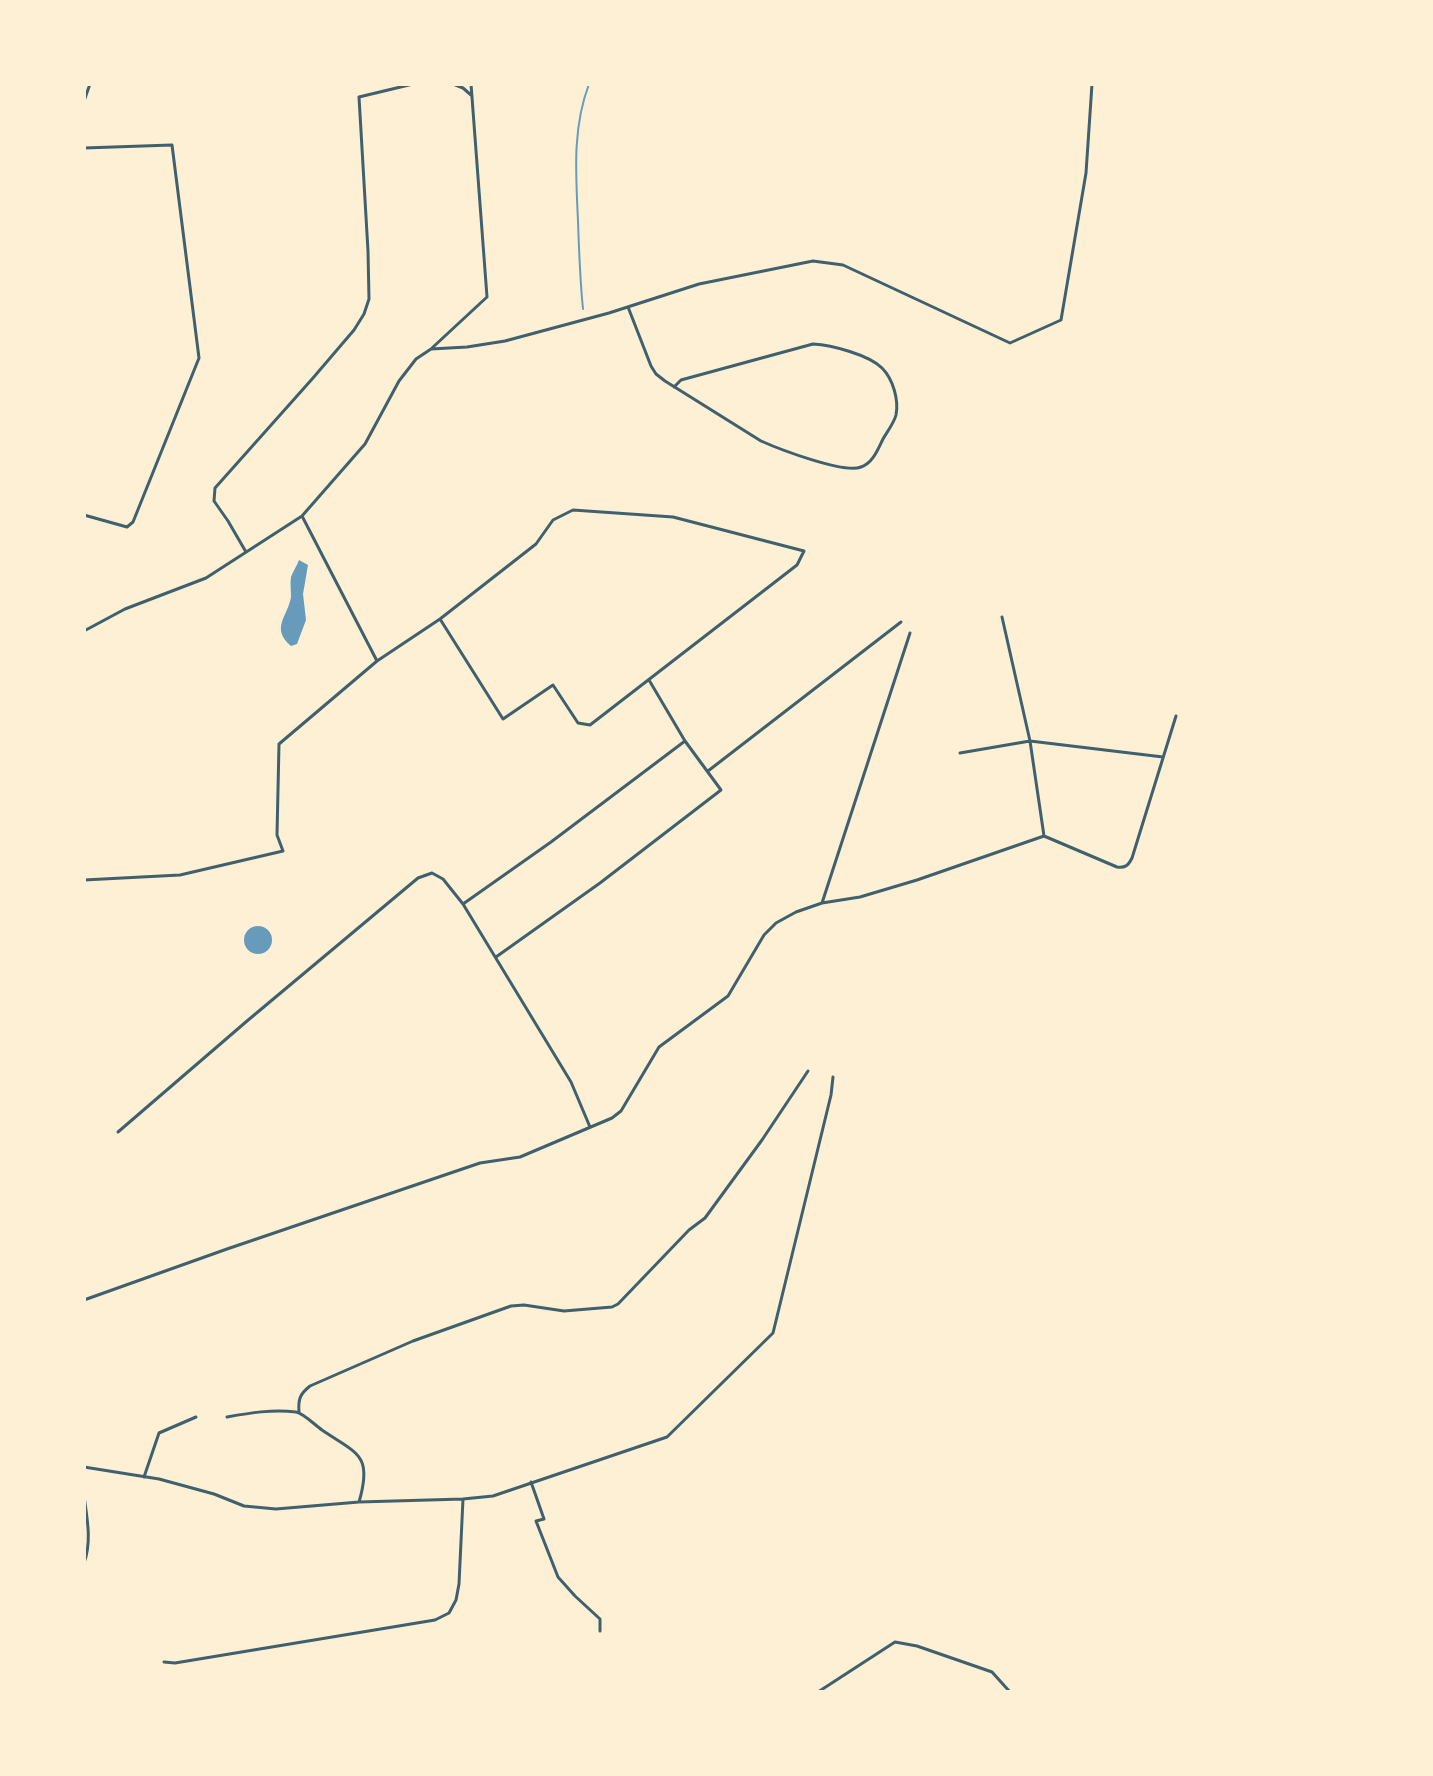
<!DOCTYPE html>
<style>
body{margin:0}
#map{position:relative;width:1433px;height:1776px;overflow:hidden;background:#fdf0d5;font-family:Mulish,sans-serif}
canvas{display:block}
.frame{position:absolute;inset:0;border:86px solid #fdf0d5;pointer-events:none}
</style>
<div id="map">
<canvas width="1433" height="1776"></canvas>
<div class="frame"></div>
</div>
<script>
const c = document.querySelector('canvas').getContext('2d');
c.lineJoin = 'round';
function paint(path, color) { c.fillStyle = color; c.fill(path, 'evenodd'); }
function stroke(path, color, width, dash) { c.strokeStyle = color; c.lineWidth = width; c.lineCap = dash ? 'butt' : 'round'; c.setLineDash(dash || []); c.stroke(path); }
const water = new Path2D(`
 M299,560l9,5 -5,29 3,26 -9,24 -6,2c-21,-18 -3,-30 0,-49 0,-7 -1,-13 0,-20 2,-6 6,-11 8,-17z
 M244 940a14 14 0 1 1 28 0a14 14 0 1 1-28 0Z`);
const stream = new Path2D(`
 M583,309c-3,-29 -4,-58 -5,-88 -2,-46 -6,-92 11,-137`);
const minor = new Path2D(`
 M453,84l10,4 8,7
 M84,101l6,-17
 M84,148l88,-3 27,213 -66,164 -6,5 -43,-12
 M628,307l23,59 5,8 9,7 96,60c18,8 83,33 100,26 12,-4 17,-18 22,-28 4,-7 11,-16 13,-24 3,-15 -3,-36 -14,-47 -13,-13 -50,-23 -69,-24l-132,36 -7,7
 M432,348l55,-51 -16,-213
 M302,516l75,145
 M246,552l-18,-31 -14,-20 1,-13 98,-110 41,-48 10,-16 5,-15 -1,-48 -9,-154 54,-13
 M1002,617l28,124 14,95
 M84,631l41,-22 81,-31 96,-62 63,-72 34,-63 17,-22 15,-10 36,-2 38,-6 104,-28 90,-29 114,-23 30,4 167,78 51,-23 25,-147 6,-89
 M960,753l70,-12 133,16
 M708,771l193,-149
 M84,880l96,-5 103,-24 -6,-16 2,-91 98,-83 63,-42 96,-75 17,-24 20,-10 100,7 131,34 -7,14 -207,160 -12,-2 -25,-38 -50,34 -63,-100
 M822,903l88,-270
 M463,904l88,-62 134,-101
 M496,957l104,-74 121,-93 -36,-49 -36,-61
 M118,1132l129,-111 171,-143 14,-5 11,6 20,25 108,178 19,45
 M84,1300l143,-51 253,-86 40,-6 92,-39 9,-7 38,-64 69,-51 36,-61 12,-12 20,-11 26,-9 38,-6 57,-17 127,-44 73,31c8,1 11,-1 15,-9l44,-142
 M299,1412c-1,-13 1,-18 11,-26l103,-45 98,-35 13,-1 40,6 48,-4 6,-3 71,-74 16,-12 57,-78 46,-69
 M227,1417c22,-4 46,-8 69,-5 7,1 19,13 26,18 35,24 51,24 37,72
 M84,1467l75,12 55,15 30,12 32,3 83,-7 104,-3 30,-3 174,-59 106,-104 58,-238 2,-18
 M144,1477l15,-44 37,-16
 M531,1482l13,37 -8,2 22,56 17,19 25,23v12
 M84,1496c3,22 8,45 0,67
 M164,1662l11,1 260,-43 14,-7 7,-13 3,-16 4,-85
 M818,1692l77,-50 22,4 75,26 18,20`);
paint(water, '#669bbc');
stroke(stream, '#669bbc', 2);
stroke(minor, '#3f606c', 3);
</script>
